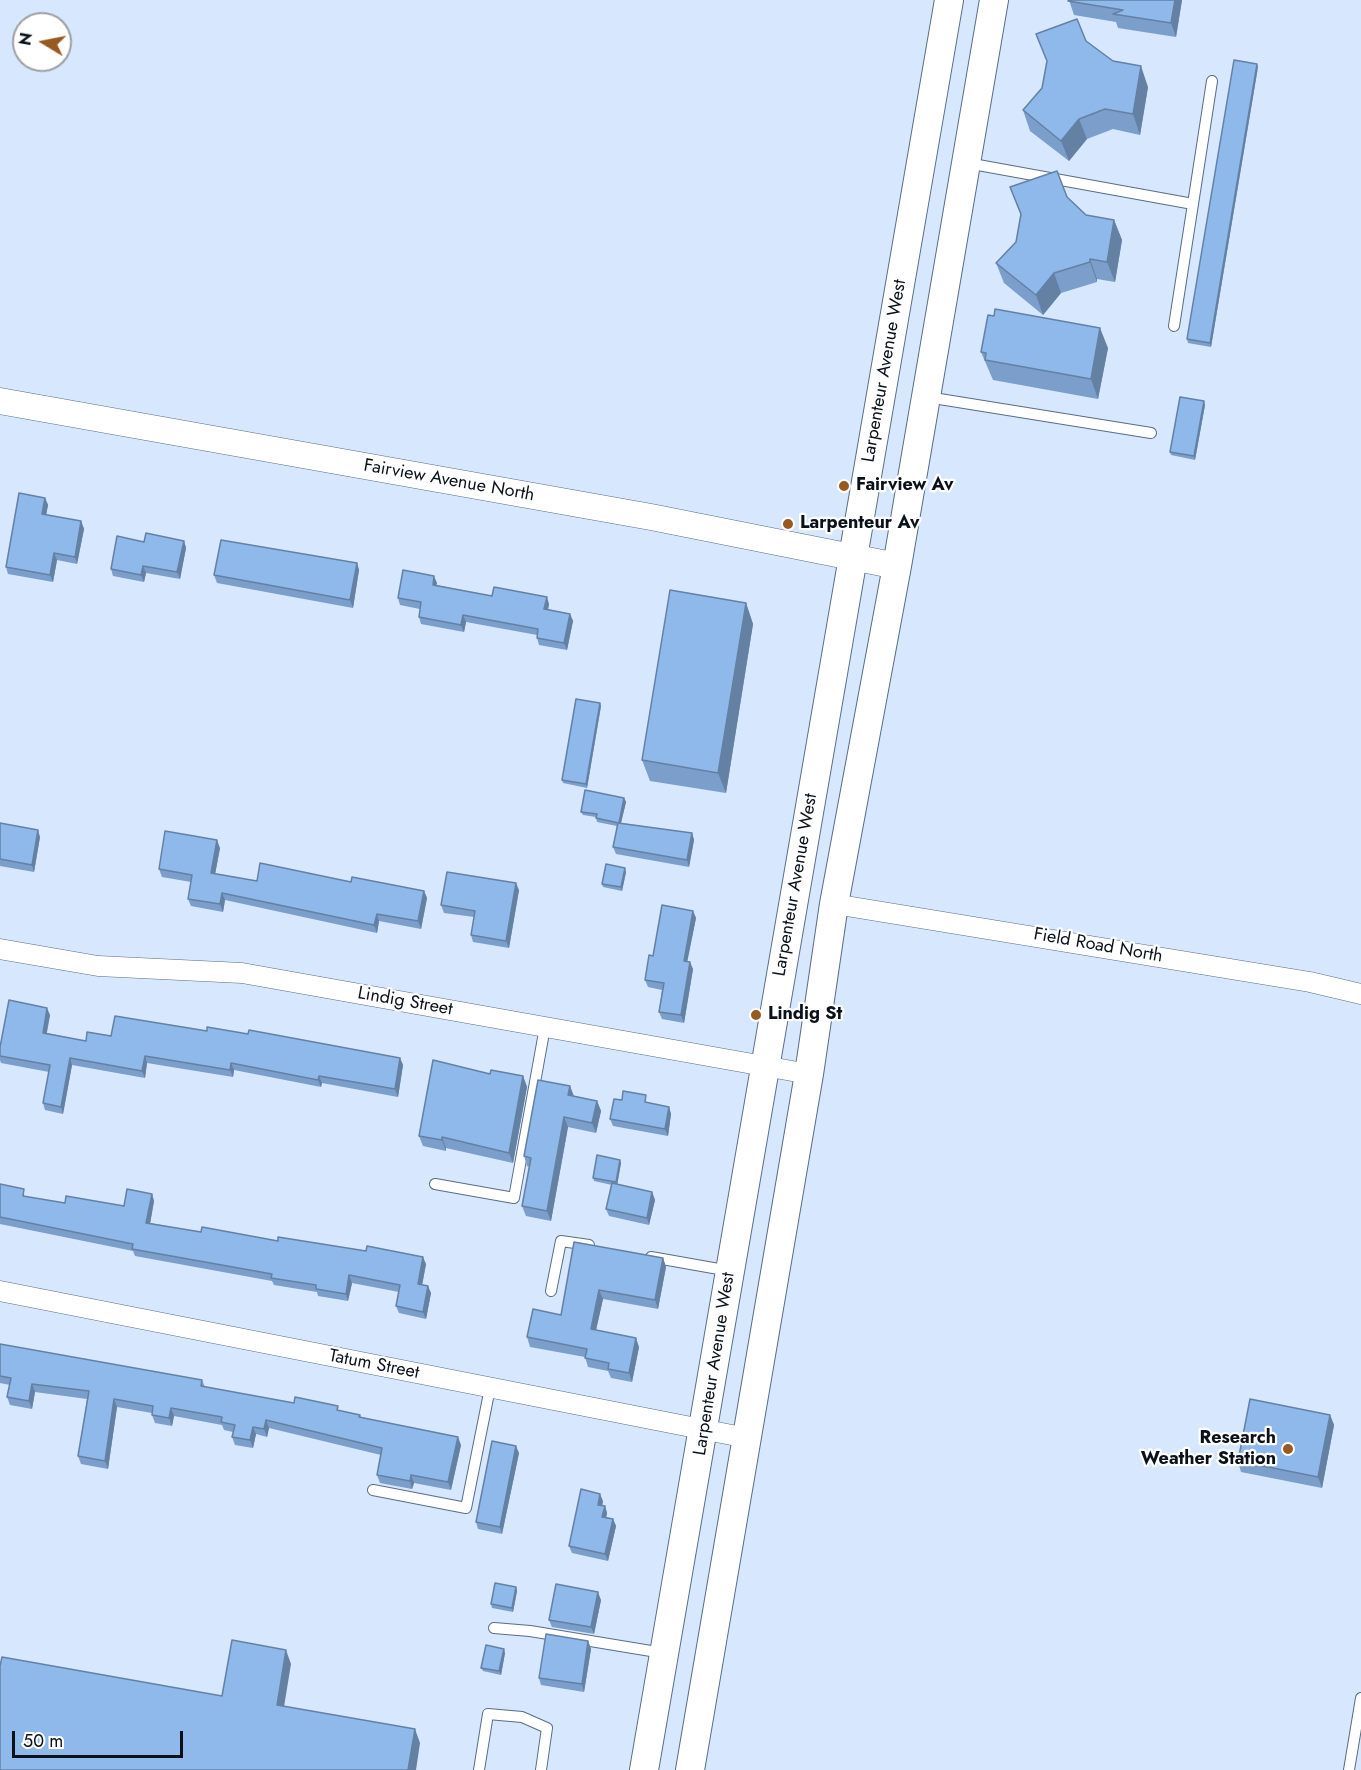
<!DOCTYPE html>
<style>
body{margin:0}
#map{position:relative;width:1361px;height:1770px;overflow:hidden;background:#d6e7fe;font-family:Jost,sans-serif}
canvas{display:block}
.north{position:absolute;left:12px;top:12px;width:60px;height:60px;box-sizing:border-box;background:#fff;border:2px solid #9da0a3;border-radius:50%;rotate:280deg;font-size:16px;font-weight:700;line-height:24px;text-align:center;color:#0a111a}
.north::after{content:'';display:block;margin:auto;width:21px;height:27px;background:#995a22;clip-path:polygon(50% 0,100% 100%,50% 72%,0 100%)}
.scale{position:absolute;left:12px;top:1731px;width:171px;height:27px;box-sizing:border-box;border:3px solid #0a111a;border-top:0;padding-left:8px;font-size:18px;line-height:21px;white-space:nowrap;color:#0a111a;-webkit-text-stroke:4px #fff;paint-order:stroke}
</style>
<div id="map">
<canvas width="1361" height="1770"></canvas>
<div class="north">N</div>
<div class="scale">50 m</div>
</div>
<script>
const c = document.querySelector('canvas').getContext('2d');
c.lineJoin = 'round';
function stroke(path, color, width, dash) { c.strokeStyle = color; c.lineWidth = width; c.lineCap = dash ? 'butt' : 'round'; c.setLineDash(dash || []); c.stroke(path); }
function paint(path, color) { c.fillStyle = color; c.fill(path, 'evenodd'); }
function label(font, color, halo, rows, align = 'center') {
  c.font = font + ' Jost,sans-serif'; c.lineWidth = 4.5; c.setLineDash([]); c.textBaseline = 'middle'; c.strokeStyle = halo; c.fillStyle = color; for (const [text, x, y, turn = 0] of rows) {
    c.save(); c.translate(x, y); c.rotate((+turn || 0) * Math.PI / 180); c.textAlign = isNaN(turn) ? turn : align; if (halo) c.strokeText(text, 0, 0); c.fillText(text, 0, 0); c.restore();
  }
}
const service = new Path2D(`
 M967,163l226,41 19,-123
 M1174,326l19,-122
 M927,397l224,36
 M435,1184l79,14 31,-171
 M651,1257l79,14
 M551,1291l10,-50 28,4
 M373,1490l93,18 24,-120
 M494,1628l36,3 133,22
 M479,1770l9,-56 34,3 25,11 -6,42
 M1349,1770l12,-72`);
const minor = new Path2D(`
 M834,904l476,78 51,12
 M0,949l98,17 144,7 567,101
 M0,1291l747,147`);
const tertiary = new Path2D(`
 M0,401l651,116 246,49`);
const secondary = new Path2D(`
 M644,1770l305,-1770
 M690,1770l119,-696 25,-170 63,-338 97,-566`);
const wall = new Path2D(`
 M1069,0h113l-6,37 -58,-9 -2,-6 -42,-7z
 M1086,41l62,46 -8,48 -27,-6 -26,10 -18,22 -39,-30 -7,-21z
 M1258,67l-47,280 -23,-4 -1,-4z
 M1010,187l57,10 19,18 28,5 8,20 -7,42 -18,-3v3l-36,11 -18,22 -39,-32 -8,-20 20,-21 5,-26z
 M1108,348l-10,51 -105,-19 -12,-28z
 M1205,405l-10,55 -24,-5 -1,-3z
 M45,498l3,7 -2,10 35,6 3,8 -7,35 -20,-4 -4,22 -45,-8 -2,-7z
 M184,541l2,7 -6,31 -34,-6 -2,9 -31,-6 -2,-7 33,-27z
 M357,563l2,7 -6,38 -136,-25 -3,-8z
 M437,583l-1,2 56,11 57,8 -1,5 22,5 3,7 -6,29 -28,-5 -2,-7v-3l-71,-13 -2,10 -43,-8 -2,-7 1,-8 -20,-4 -2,-7z
 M746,603l7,21 -27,169 -76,-12 -8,-21z
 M601,706l-14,82 -24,-5 -1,-3z
 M624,798l2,4 -5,21 71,10 2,7 -5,27 -73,-13 -3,-7 4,-21 -20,-4 -1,-5 -13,-2 -2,-3z
 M0,823l40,14 -6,35 -34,-6z
 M220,848l-5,26 42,7 94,1 73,9 3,7 -6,31 -42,-8 -2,12 -152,-33 -2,12 -32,-6 -3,-7 3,-17 -29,-5 -3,-8z
 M626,872l-4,19 -19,-4 -1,-3z
 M519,890l-10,58 -36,-6 -2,-7 3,-18 -30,-4 -3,-8z
 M693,911l3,7 -9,43 6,8 -9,54 -22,-4 -3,-7 3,-22 -14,-3 -3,-7 8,-24z
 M50,1015l-3,18 39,8 25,-5 96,-5 193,27 3,7 -5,32 -76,-14 -1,4 -87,-17 -1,7 -86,-14 -2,15 -73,-13 -9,49 -18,-4 -2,-7 6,-31 -48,-9 -1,-3v-13z
 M490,1074l33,2 4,11 -14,76 -67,-15v3l-23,-5 -4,-10z
 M574,1096l23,5 4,10 -5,22 -28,-6 -17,94 -25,-5 -4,-10 7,-39 -2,-1 -3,-10z
 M649,1103l20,4 2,7 -3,22 -55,-10 -3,-7z
 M621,1163l-4,22 35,7 3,8 -6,25 -40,-9 -3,-7 6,-24 -18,-4 -1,-3z
 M0,1184l27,13 38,6 59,3 28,-12 2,7 -4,22 51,9 77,9 148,23 -4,21 9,8 -5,26 -27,-6 -3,-7 3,-14 -47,-9 -4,18 -30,-5 -1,-4 -43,-7 -2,-4 -137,-25 -2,-5 -133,-27z
 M574,1242l89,16 3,9 -8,42 -55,-10 -7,31 43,17 -7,35 -21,-4 -3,-7 -20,-4 -3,-10 -55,-10 -3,-10 34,-22z
 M0,1344l202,36 3,7 155,28 1,2 100,28 -10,45 -37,-7 -2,6 -32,-6 -3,-8 4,-20 -112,-27 -2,9 -11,-3 -3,14 -18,-3 -3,-8 1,-5 -9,-2 -2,-5 -48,-9 -2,10 -17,-3 -3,-8v-2l-35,-6 -9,62 -27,-5 -3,-8 9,-57 -52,-7 -3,17 -22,-4 -3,-8 3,-12 -10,-2z
 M1330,1415l4,10 -12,63 -81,-16 -3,-11z
 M519,1453l-17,81 -24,-5 -2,-7z
 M603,1501l-1,5h3l2,7 -1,4 7,2 3,7 -8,35 -36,-8 -3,-7z
 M516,1587l1,4 -4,21 -21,-4 -1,-4z
 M601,1600l-7,34 -42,-7 -3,-7z
 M588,1641l3,8 -7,43 -43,-7 -2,-7z
 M505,1653l-4,22 -18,-4 -2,-3z`);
const shadedWall = new Path2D(`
 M1175,0h7l-6,37 -5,-14z
 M1257,64l1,3 -47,280 -1,-4z
 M1141,66l7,21 -8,48 -7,-21z
 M1079,119l8,20 -18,22 -8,-20z
 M1114,220l8,20 -7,42 -8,-20z
 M1090,259l7,20v3l-7,-20z
 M1054,273l7,20 -18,22 -7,-20z
 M1100,328l8,20 -10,51 -7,-20z
 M1204,401l1,4 -10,55 -1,-4z
 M45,498l3,7 -3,16 -3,-7z
 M81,521l3,8 -7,35 -2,-7z
 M184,541l2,7 -6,31 -3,-7z
 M54,553l3,7 -4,22 -3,-7z
 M357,563l2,7 -6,38 -3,-8z
 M143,566l3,7 -2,9 -3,-7z
 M434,576l3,7 -2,9 -2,-7z
 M547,597l2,7 -2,12 -3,-7z
 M746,603l7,21 -27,169 -8,-20z
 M570,614l3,7 -6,29 -3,-7z
 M463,615l3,7 -2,10 -3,-7z
 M600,703l1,3 -14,82 -1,-4z
 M624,798l2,4 -6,25 -1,-4z
 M38,830l2,7 -6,35 -2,-7z
 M692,833l2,7 -5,27 -2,-7z
 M217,840l3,8 -6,32 -3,-7z
 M625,868l1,4 -4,19 -1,-4z
 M516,883l3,7 -10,58 -3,-7z
 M424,891l3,7 -6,31 -3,-8z
 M222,893l3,7 -2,12 -3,-8z
 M693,911l3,7 -10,50 -2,-7z
 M377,914l2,7 -2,12 -3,-8z
 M690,962l3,7 -9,54 -3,-8z
 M47,1008l3,7 -5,25 -2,-7z
 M145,1056l2,7 -2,15 -3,-7z
 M70,1058l2,7 -9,49 -2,-7z
 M400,1058l3,7 -5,32 -3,-8z
 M231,1063l3,7 -1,7 -3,-7z
 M319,1076l3,7 -1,4 -3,-7z
 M523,1076l4,11 -14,76 -4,-10z
 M570,1086l4,10 -6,-1z
 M597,1101l4,10 -5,22 -4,-10z
 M669,1107l2,7 -3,22 -3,-7z
 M564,1117l4,10 -17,94 -4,-10z
 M442,1137l4,11v3l-4,-11z
 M620,1160l1,3 -4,23 -1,-4z
 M652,1192l3,8 -6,25 -2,-7z
 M152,1194l2,7 -5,29 -3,-7z
 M423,1257l3,7 -5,27 -3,-7z
 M663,1258l3,9 -8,42 -3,-9z
 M349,1275l3,8 -4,18 -2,-7z
 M428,1286l3,7 -5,26 -3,-7z
 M599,1290l4,9 -9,40 -3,-10z
 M636,1338l3,9 -7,35 -3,-9z
 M32,1384l3,8 -3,17 -3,-8z
 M114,1399l3,8 -9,62 -3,-8z
 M171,1408l3,8 -2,10 -3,-8z
 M1330,1415l4,10 -12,63 -4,-11z
 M266,1420l3,8 -2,9 -3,-8z
 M253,1427l3,7 -3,14 -3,-8z
 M458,1437l3,8 -10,45 -3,-8z
 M516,1446l3,7 -17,81 -2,-7z
 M411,1475l3,8 -2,6 -2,-8z
 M600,1494l3,7 -2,11 -3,-7z
 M605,1506l2,7 -2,11 -3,-7z
 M613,1519l3,7 -8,35 -3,-7z
 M516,1587l1,4 -4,21 -1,-4z
 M598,1592l3,8 -7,34 -3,-7z
 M588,1641l3,8 -7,43 -2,-8z
 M504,1649l1,4 -4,22 -2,-4z
 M286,1650l5,14 -9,55 -5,-14z
 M415,1729l5,14 -4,27h-8z`);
const building = new Path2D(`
 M1069,0h106l-4,23 -58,-9 10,-4 -55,-9z
 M1077,19l9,22 27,20 28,5 -8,48 -28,-5 -26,10 -18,22 -38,-31 19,-22 5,-27 -11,-27z
 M1234,60l23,4 -47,279 -23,-4z
 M1057,171l10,26 19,18 28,5 -7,42 -17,-3v3l-36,11 -18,22 -40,-32 20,-21 5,-28 -11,-27z
 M995,309l105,19 -9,51 -106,-19 1,-7 -5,-1 7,-37 6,1z
 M1180,397l24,4 -10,55 -24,-4z
 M19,493l26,5 -3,16 39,7 -6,36 -21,-4 -4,22 -44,-8z
 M146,533l38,8 -7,31 -34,-6 -2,9 -30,-6 6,-33 27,6z
 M221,540l136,23 -7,37 -136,-25z
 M403,570l31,6 -1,9 59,11 2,-9 53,10 -3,12 26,5 -6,29 -27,-5 1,-9 -75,-14 -2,10 -42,-8 2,-15 -23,-4z
 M670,590l76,13 -28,170 -76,-13z
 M576,699l24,4 -14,81 -24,-4z
 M585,790l39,8 -5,25 -23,-5 1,-4 -16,-2z
 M0,823l38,7 -6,35 -32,-6z
 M618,823l74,10 -5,27 -74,-13z
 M165,831l52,9 -6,33 46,8 3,-18 91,19 1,-5 72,14 -6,30 -41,-7 -3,11 -152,-32 -2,11 -32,-5 4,-24 -33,-6z
 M606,864l19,4 -4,19 -19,-3z
 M447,872l69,11 -10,58 -35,-6 4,-24 -34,-6z
 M662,905l31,6 -9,50 6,1 -9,53 -22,-3 5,-29 -19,-3 4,-25 4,1z
 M9,1000l38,8 -4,25 43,8 1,-9 24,4 4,-20 92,15v-4l41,7 1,-4 151,28 -5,31 -76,-13 -1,4 -87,-17 -1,7 -85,-14 -3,15 -72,-13 -9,49 -18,-4 7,-38 -50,-9v-9z
 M433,1060l57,14 1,-4 32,6 -14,77 -67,-16v3l-23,-4z
 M538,1080l32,6 -2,9 29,6 -5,22 -28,-6 -17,94 -25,-5 9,-48 -7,-2z
 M623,1091l23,4 -1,7 24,5 -4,22 -55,-10 4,-20 8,1z
 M597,1155l23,5 -4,22 -23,-4z
 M612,1183l40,9 -5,26 -41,-9z
 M0,1184l24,5 -1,7 42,7 1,-7 58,10 3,-17 25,5 -6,29 55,9 1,-5 76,14v-4l88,14 1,-5 56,11 -5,27 10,2 -5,26 -27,-6 4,-21 -51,-10 -3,19 -30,-5v-4l-45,-7 1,-4 -140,-25 1,-5 -133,-27z
 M574,1242l89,16 -8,42 -56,-10 -8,39 45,9 -7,35 -21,-4 1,-6 -24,-5 2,-9 -60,-12 6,-28 28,6z
 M0,1344l202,36 -1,6 93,17 1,-6 43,9 -1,4 23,5 -1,2 99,20 -10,45 -37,-7 -1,6 -33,-6 5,-27 -116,-28 -2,9 -11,-2 -3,13 -18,-3 3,-12 -14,-3 1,-5 -51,-9 -2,10 -17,-3 1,-9 -39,-7 -9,62 -27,-5 11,-65 -57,-7 -3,17 -22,-4 4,-19 -11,-2z
 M1250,1399l80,16 -12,62 -80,-16z
 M492,1441l24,5 -16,81 -24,-5z
 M581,1489l19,5 -2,11 7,1 -3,11 11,2 -8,35 -36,-8z
 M495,1583l21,4 -4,21 -21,-4z
 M556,1584l42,8 -7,35 -42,-7z
 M546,1634l42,7 -6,43 -43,-6z
 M232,1640l54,10 -9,55 138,24 -7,41h-408v-104l2,-9 220,39z
 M486,1645l18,4 -5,22 -18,-3z`);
const markers = [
 [844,486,6,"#995a22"],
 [788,524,6,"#995a22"],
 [756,1015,6,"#995a22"],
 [1288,1449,6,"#995a22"]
];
const streetNames = [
 ["Larpenteur Avenue West",885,371,-80],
 ["Fairview Avenue North",449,481,10],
 ["Larpenteur Avenue West",796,885,-80],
 ["Field Road North",1098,946,10],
 ["Lindig Street",405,1002,10],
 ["Larpenteur Avenue West",715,1364,-81],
 ["Tatum Street",374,1365,11]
];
const poiNames = [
 ["Fairview Av",856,486],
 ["Larpenteur Av",800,524],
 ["Lindig St",768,1015],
 ["Research",1276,1439,"right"],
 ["Weather Station",1276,1460,"right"]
];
stroke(service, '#5a6d85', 12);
stroke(minor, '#5a6d85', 21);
stroke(tertiary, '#5a6d85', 27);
stroke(secondary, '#5a6d85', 30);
stroke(service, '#fff', 10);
stroke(minor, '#fff', 20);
stroke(tertiary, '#fff', 26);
stroke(secondary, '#fff', 28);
paint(wall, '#7b9eca');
paint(shadedWall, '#6481a4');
paint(building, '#8fb8eb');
stroke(building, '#6481a4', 1.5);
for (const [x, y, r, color] of markers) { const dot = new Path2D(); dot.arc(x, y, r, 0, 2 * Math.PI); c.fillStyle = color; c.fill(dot); stroke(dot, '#fff', 2); }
label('18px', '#0a111a', '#fff', streetNames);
label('bold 18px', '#0a111a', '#fff', poiNames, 'left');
</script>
